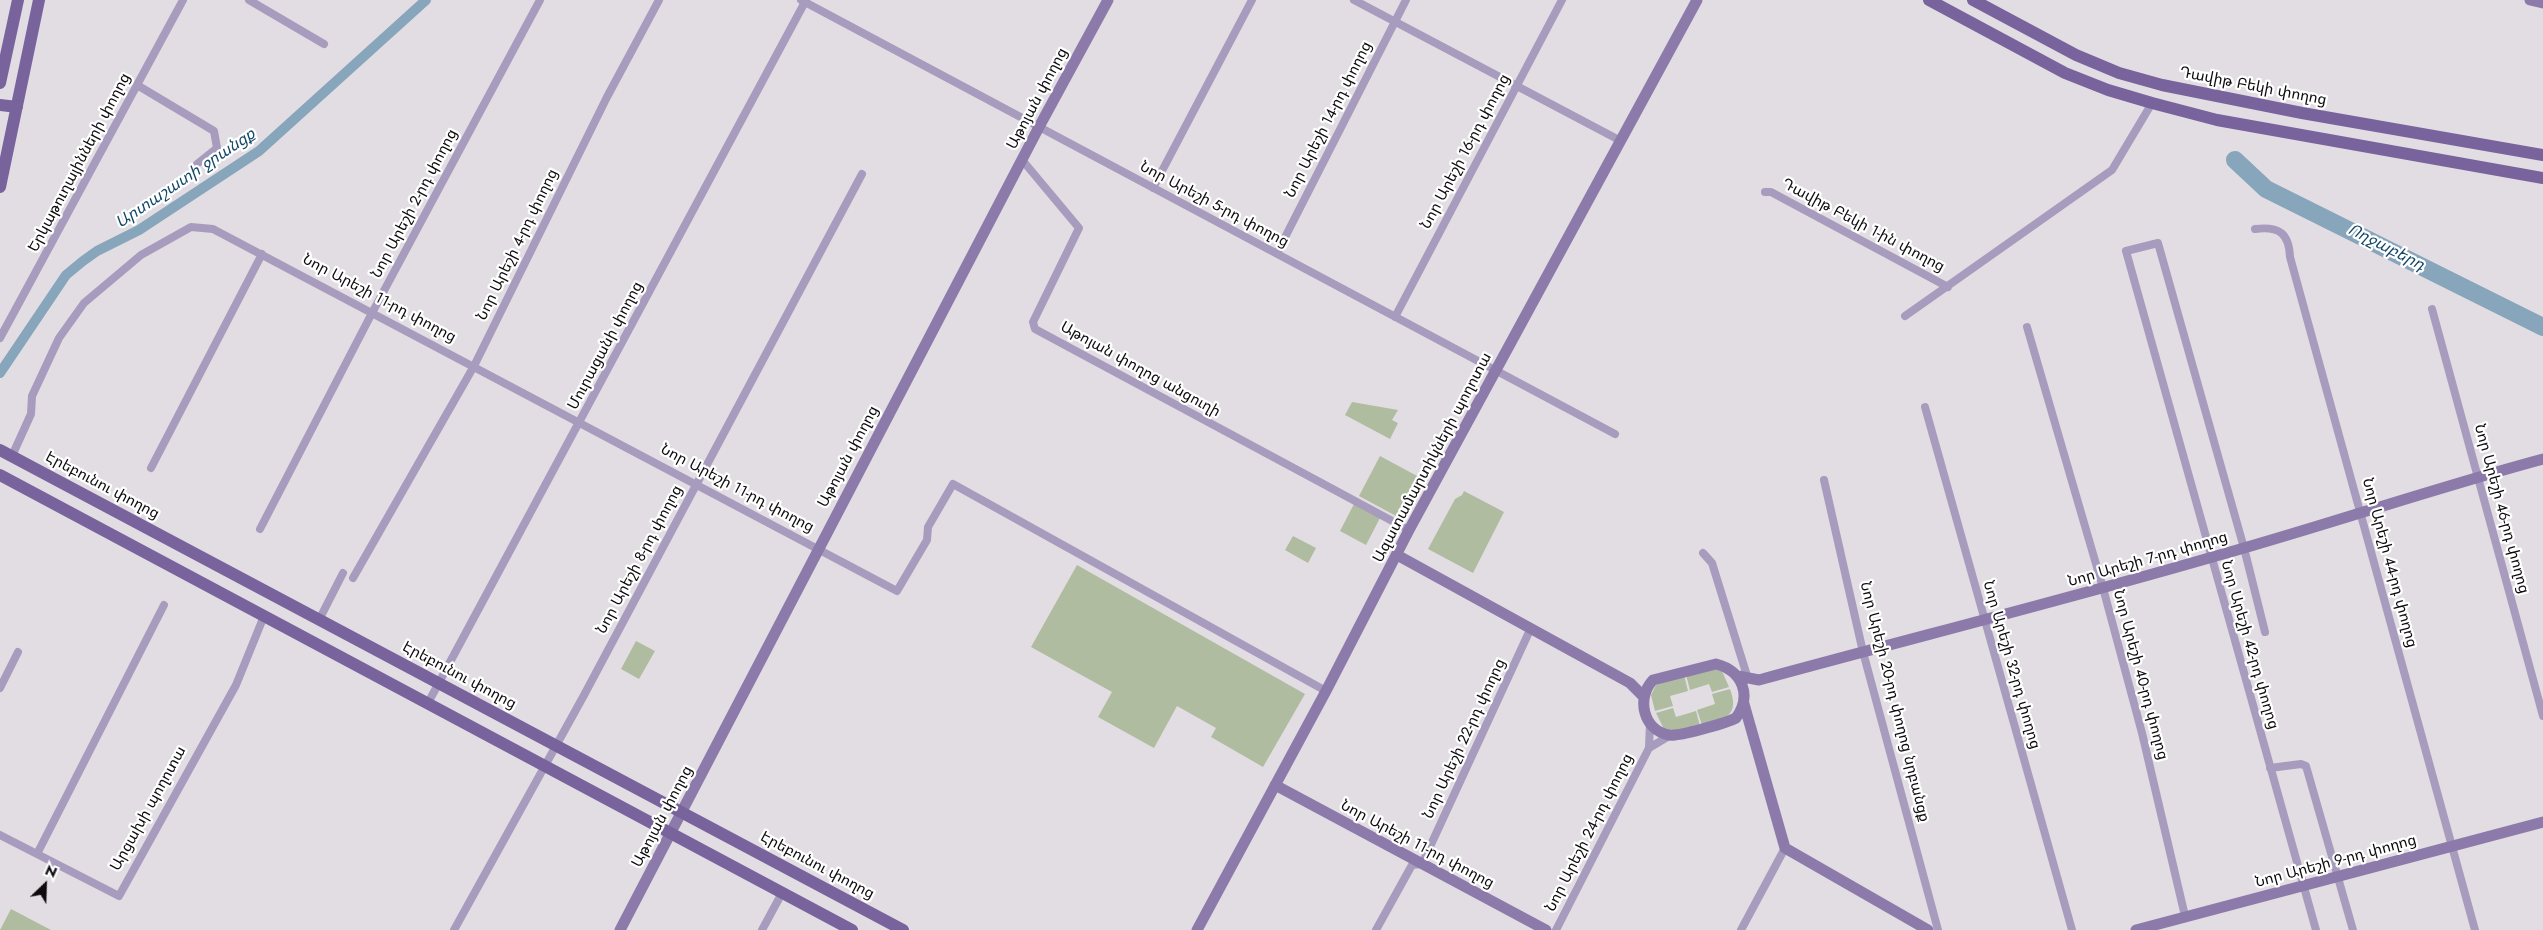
<!DOCTYPE html>
<meta charset="utf-8">
<style>
body{margin:0}
#map{position:relative;width:2543px;height:930px;overflow:hidden;background:#e2dde3;font-family:Jost,sans-serif}
canvas{display:block}
.north{position:absolute;left:20px;top:860px;width:50px;height:50px;-webkit-text-stroke:4px #fff;paint-order:stroke;rotate:24deg;font-size:14px;font-weight:700;line-height:20px;text-align:center;color:#0d0b0d}
.north::after{content:'';display:block;margin:auto;width:18px;height:22px;background:#0d0b0d;clip-path:polygon(50% 0,100% 100%,50% 72%,0 100%)}
</style>
<div id="map">
<canvas width="2543" height="930"></canvas>
<div class="north">N</div>
</div>
<script>
const c = document.querySelector('canvas').getContext('2d');
c.lineJoin = 'round';
function paint(path, color) { c.fillStyle = color; c.fill(path, 'evenodd'); }
function stroke(path, color, width, dash) { c.strokeStyle = color; c.lineWidth = width; c.lineCap = dash ? 'butt' : 'round'; c.setLineDash(dash || []); c.stroke(path); }
function label(font, color, halo, rows, align = 'center') {
  c.font = font + ' Jost,"Noto Sans Armenian",sans-serif'; c.lineWidth = 4.5; c.setLineDash([]); c.textBaseline = 'middle'; c.strokeStyle = halo; c.fillStyle = color; for (const [text, x, y, turn = 0] of rows) {
    c.save(); c.translate(x, y); c.rotate((+turn || 0) * Math.PI / 180); c.textAlign = isNaN(turn) ? turn : align; if (halo) c.strokeText(text, 0, 0); c.fillText(text, 0, 0); c.restore();
  }
}
const green = new Path2D(`
 M1352,402l46,8 -6,10 6,3 -8,16 -45,-24z
 M1380,456l39,21 -21,40 -39,-21z
 M1464,491l40,21 -31,61 -45,-24 27,-50 7,-4z
 M1354,504l26,14 -14,27 -26,-14z
 M1293,536l23,12 -8,15 -23,-13z
 M1077,565l228,129 -42,73 -52,-30 5,-9 -39,-22 -23,42 -56,-31 14,-25 -81,-45z
 M636,641l19,10 -16,28 -18,-10z
 M1714,669l8,2 7,16 -17,5 -3,-8 -19,6 -4,-15z
 M1684,675l4,16 -18,5 3,10 -18,5 -4,-16 5,-10z
 M1730,689c10,28 -5,29 -28,36l-5,-15 18,-6 -3,-10z
 M1673,708l3,9 20,-6 4,15 -25,5 -11,-2 -8,-16z
 M11,909l40,21h-51z`);
const canal = new Path2D(`
 M0,373l66,-98 17,-14 14,-10 42,-21 120,-79 167,-151`);
const river = new Path2D(`
 M2235,160l31,29 277,138`);
const street = new Path2D(`
 M249,0l75,44
 M801,0l814,434
 M1354,0l267,141
 M137,85l77,46 3,17 -20,16
 M1023,161l56,67 -46,94 2,7 374,201
 M1153,188l99,-188
 M1765,192h6l177,95
 M2255,229c24,-3 34,4 35,28l185,673
 M1277,253l129,-253
 M2432,309l111,407
 M1905,316l207,-146 40,-67
 M1395,317l167,-317
 M2027,327l76,261 39,145 43,183
 M0,338l183,-338
 M1925,407l147,523
 M12,456l19,-42 1,-18 27,-58 25,-35 57,-48 50,-28 22,2 684,362 30,-51 1,-13 25,-43 373,207
 M151,468l111,-214
 M1824,480l39,172 75,278
 M260,529l112,-216 168,-313
 M1703,553l9,10 36,116
 M353,578l121,-212 133,-269 52,-97
 M319,620l24,-47
 M2265,632l-21,-84 -86,-305 -32,8 190,679
 M0,688l18,-36
 M428,703l378,-703
 M1649,748l20,-12
 M2270,768l31,-4 5,2 47,164
 M0,835l119,61 117,-211 28,-69
 M37,854l127,-249
 M454,930l129,-233 279,-523
 M762,930l20,-37
 M1376,930l36,-65 10,-1 108,-234
 M1556,930l93,-182 1,-25
 M1741,930l44,-82`);
const secondary = new Path2D(`
 M2530,0l13,3
 M1397,555l233,128 14,14
 M1716,664c27,7 36,32 20,54 -10,5 -58,19 -67,17 -26,-5 -33,-37 -16,-55z
 M1738,676l21,4c150,-41 301,-79 450,-122 112,-31 222,-69 334,-99
 M1744,704l41,144 143,82
 M1275,785l271,145
 M620,930l419,-803 69,-127
 M1197,930l129,-239 83,-161 288,-530
 M2136,930l407,-108`);
const primary = new Path2D(`
 M1929,0l136,73 43,17 44,13 65,17 326,58
 M1973,0l103,55 43,18 43,12 140,28 241,42
 M0,83l18,-83
 M0,105l17,2
 M0,187l39,-187
 M0,450l903,480
 M0,475l852,455`);
const streetNames = [
 ["Դավիթ Բեկի փողոց",2253,87,11],
 ["Աթոյան փողոց",1038,99,-62],
 ["Նոր Արեշի 14-րդ փողոց",1329,120,-63],
 ["Նոր Արեշի 16-րդ փողոց",1466,152,-62],
 ["Երկաթուղայինների փողոց",80,163,-62],
 ["Նոր Արեշի 2-րդ փողոց",415,204,-62],
 ["Նոր Արեշի 5-րդ փողոց",1214,205,28],
 ["Դավիթ Բեկի 1-ին փողոց",1863,226,28],
 ["Նոր Արեշի 4-րդ փողոց",518,245,-64],
 ["Նոր Արեշի 11-րդ փողոց",379,299,28],
 ["Մուրացանի փողոց",606,346,-62],
 ["Աթոյան փողոց անցուղի",1140,370,29],
 ["Աթոյան փողոց",849,457,-62],
 ["Ազատամարտիկների պողոտա",1433,458,-62],
 ["Էրեբունու փողոց",102,486,28],
 ["Նոր Արեշի 11-րդ փողոց",737,489,28],
 ["Նոր Արեշի 46-րդ փողոց",2501,509,75],
 ["Նոր Արեշի 8-րդ փողոց",640,560,-62],
 ["Նոր Արեշի 7-րդ փողոց",2148,560,-16],
 ["Նոր Արեշի 44-րդ փողոց",2389,563,75],
 ["Նոր Արեշի 42-րդ փողոց",2249,645,74],
 ["Նոր Արեշի 32-րդ փողոց",2011,665,74],
 ["Նոր Արեշի 40-րդ փողոց",2140,675,75],
 ["Էրեբունու փողոց",459,676,28],
 ["Նոր Արեշի 20-րդ փողոց նրբանցք",1894,702,76],
 ["Նոր Արեշի 22-րդ փողոց",1465,739,-65],
 ["Արցախի պողոտա",149,809,-61],
 ["Աթոյան փողոց",663,817,-62],
 ["Նոր Արեշի 24-րդ փողոց",1590,833,-63],
 ["Նոր Արեշի 11-րդ փողոց",1417,845,28],
 ["Նոր Արեշի 9-րդ փողոց",2336,862,-15],
 ["Էրեբունու փողոց",817,866,28]
];
const waterNames = [
 ["Արտաշատի ջրանցք",186,179,-34],
 ["Ողջաբերդ",2386,248,27]
];
paint(green, '#afbca0');
stroke(canal, '#87a5bb', 10);
stroke(river, '#87a5bb', 18);
stroke(street, '#a79cbd', 8);
stroke(secondary, '#8c7baa', 11);
stroke(primary, '#78639d', 12);
label('15px', '#0d0b0d', '#fff', streetNames);
label('italic 16px', '#134968', '#fff', waterNames);
</script>
